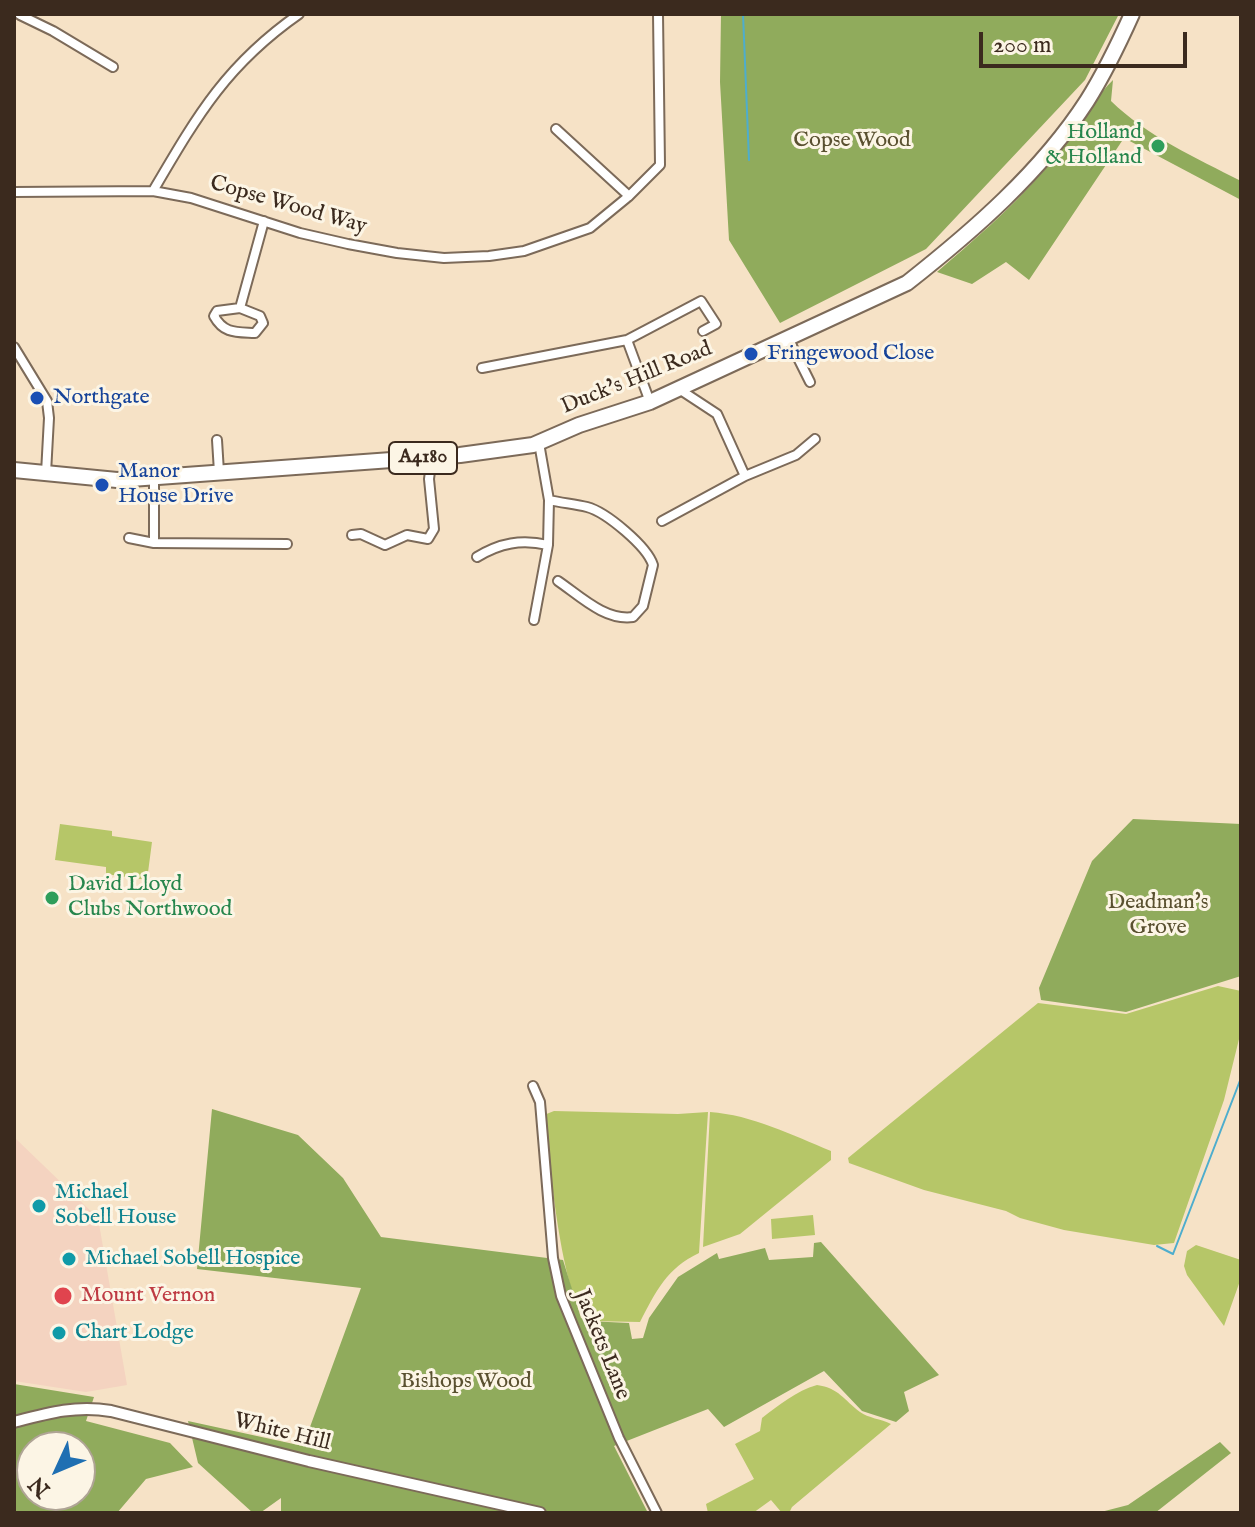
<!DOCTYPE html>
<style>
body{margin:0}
#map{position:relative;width:1255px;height:1527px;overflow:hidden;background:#f6e2c6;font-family:"IM FELL English",serif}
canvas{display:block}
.frame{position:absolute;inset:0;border:16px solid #3b2a1e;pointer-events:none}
.north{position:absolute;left:16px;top:1431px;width:80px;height:80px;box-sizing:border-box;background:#fcf5e5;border:2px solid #afa495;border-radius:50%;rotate:226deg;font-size:22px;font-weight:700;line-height:32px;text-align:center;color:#3b2a1e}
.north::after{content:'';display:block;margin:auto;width:28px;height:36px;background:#1f6fb2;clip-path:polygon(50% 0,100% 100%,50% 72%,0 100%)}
.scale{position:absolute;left:979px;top:32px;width:208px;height:36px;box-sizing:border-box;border:4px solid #3b2a1e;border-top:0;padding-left:10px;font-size:24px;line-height:28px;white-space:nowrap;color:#3b2a1e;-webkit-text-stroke:6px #fcf5e5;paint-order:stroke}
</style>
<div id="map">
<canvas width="1255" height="1527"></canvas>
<div class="frame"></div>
<div class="north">N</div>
<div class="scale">200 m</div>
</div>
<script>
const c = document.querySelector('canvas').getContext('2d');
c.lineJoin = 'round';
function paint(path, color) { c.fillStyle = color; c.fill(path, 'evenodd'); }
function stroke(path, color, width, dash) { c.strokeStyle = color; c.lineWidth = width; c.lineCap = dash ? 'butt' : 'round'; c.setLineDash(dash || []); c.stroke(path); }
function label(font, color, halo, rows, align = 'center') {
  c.font = font + ' "IM FELL English",serif'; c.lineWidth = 6; c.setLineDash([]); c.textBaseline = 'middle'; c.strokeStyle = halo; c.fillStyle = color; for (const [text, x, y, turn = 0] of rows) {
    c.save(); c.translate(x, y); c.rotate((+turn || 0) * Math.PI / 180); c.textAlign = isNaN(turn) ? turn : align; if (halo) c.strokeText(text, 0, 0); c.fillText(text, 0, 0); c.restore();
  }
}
const built = new Path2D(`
 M14,1137l84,81 29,167 -41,7 -72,-11z`);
const green = new Path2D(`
 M60,824l52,7v5l40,6 -5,38 -41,-6v-7l-51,-7z
 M1218,986l23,5v40l-17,69 -50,143 -20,2 -90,-15 -44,-12 -14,-7 -82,-21 -75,-27 -1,-5 190,-155 88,11z
 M554,1111l124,3 30,-2 -9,141c-32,15 -43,38 -59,69l-51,-1c-28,-17 -40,-170 -45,-206z
 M710,1112c42,3 82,23 121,39v9l-91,74 -37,13z
 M813,1215l2,20 -43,4 -1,-20z
 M1196,1245l45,15v18l-17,48 -37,-51 -3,-9 3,-15z
 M817,1385c22,3 27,15 43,27 8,6 21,7 31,12l-99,83 -3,6h-7l-11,-13 -18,13h-45l-2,-9 48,-25 -19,-35 25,-13 2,-13c17,-13 34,-27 55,-33z`);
const forest = new Path2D(`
 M721,14h398l-34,66 -159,169 -146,74 -51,-83 -9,-158z
 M1113,80l-2,21c36,35 85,57 130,80v19l-117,-62 -95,142 -23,-18 -34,22 -35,-12c36,-31 72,-62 104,-98 27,-29 44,-66 72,-94z
 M1133,819l108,5v152l-115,36 -85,-12 -2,-12 53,-127z
 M212,1109l86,26 45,43 38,59 182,23 18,58 6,3 42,2 3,16 11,-1 6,-20 29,-41 39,-24 2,6 46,-11 4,12 44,-3 1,-14 7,-1 118,133 -35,17 5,19 -13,11 -34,-11 -38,-40 -100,56 -16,-18 -94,37 34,67h-367v-15l-21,15h-7l-55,-50 -10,-42 115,25 58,-158 -164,-19z
 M14,1384l80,13 -8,24 84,22 23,24 -47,12 -29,34h-103zM32,1447h48v48h-48z
 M1220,1442l11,11 -76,60h-58l31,-8z`);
const stream = new Path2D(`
 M743,14l6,146
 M1157,1246l16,8 68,-176`);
const minor = new Path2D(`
 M20,15l33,16 60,36
 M556,129l73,67
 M153,191c44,-75 73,-126 146,-177
 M14,192l139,-1 38,7 109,35 48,11 49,9 47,5 45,-2 35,-5 66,-23 39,-32 31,-31 -2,-151
 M240,308l20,8 3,7 -8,10c-19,-1 -31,1 -41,-17l3,-5 23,-3 24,-87
 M788,338l22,44
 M627,340l23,62
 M14,347l33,54 2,17 -3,55
 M482,368l145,-28 74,-39 15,23 -13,7
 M679,389l38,25 28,62
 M217,440l2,32
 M549,500c13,3 26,4 38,7 19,5 60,39 66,58l-10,41 -10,11c-28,4 -53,-21 -75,-36
 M662,521l83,-45 51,-21 19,-16
 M352,535l9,-1 24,11 22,-10 21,4 6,-10 -5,-50 3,-22
 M129,538l25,5 133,1
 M154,543v-66
 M477,557c23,-14 44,-18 71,-12
 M534,620l14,-75 1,-45 -10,-57
 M533,1086l7,16 13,156 8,38 58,142 38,75`);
const tertiary = new Path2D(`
 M14,1422c34,-9 62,-17 97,-11l198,50 231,52`);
const primary = new Path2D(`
 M14,470l103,10 343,-25 73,-10 46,-20 71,-23 257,-119c66,-52 134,-111 180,-182 17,-27 32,-58 45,-87`);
const markers = [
 [1158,146,8,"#2e9e5b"],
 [751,354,8,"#1a4fb4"],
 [37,398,8,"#1a4fb4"],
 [102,485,8,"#1a4fb4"],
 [52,898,8,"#2e9e5b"],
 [39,1206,8,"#0f9aa8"],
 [69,1259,8,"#0f9aa8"],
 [63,1296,10,"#e0444e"],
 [59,1333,8,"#0f9aa8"]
];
const shields = [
 [423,458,68]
];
const shieldNames = [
 ["A4180",423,458]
];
const leisureNames = [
 ["Holland",1142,133],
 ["& Holland",1142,158],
 ["David Lloyd",68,885,"left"],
 ["Clubs Northwood",68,910,"left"]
];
const parkNames = [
 ["Copse Wood",852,141],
 ["Deadman's",1158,903],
 ["Grove",1158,928],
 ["Bishops Wood",466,1382]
];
const streetNames = [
 ["Copse Wood Way",288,206,16],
 ["Duck's Hill Road",637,379,-22],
 ["Jackets Lane",601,1345,68],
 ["White Hill",282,1433,14]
];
const transitNames = [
 ["Fringewood Close",767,354],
 ["Northgate",53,398],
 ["Manor",118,472],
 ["House Drive",118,497]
];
const cultureNames = [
 ["Michael",55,1193],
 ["Sobell House",55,1218],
 ["Michael Sobell Hospice",85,1259],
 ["Chart Lodge",75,1333]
];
const healthNames = [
 ["Mount Vernon",81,1296]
];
paint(built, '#f4d3c0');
paint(green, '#b6c668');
paint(forest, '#90ab5c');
stroke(stream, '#4eadcd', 2);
stroke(minor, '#7c6a59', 12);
stroke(tertiary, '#7c6a59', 14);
stroke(primary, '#7c6a59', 18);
stroke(minor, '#fff', 8);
stroke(tertiary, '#fff', 10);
stroke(primary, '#fff', 14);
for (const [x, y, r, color] of markers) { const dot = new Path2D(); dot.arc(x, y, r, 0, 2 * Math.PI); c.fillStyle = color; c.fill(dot); stroke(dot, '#fcf5e5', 3); }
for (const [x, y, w] of shields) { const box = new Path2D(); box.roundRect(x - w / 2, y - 16, w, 32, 6); c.fillStyle = '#fcf5e5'; c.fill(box); stroke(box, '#3b2a1e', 2); }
label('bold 20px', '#3b2a1e', null, shieldNames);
label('22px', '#27864d', '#fcf5e5', leisureNames, 'right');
label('22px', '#5a5130', '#fcf5e5', parkNames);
label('22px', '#3b2a1e', '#fcf5e5', streetNames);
label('22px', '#164399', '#fcf5e5', transitNames, 'left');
label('22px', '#0d838f', '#fcf5e5', cultureNames, 'left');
label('22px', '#be3a42', '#fcf5e5', healthNames, 'left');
</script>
